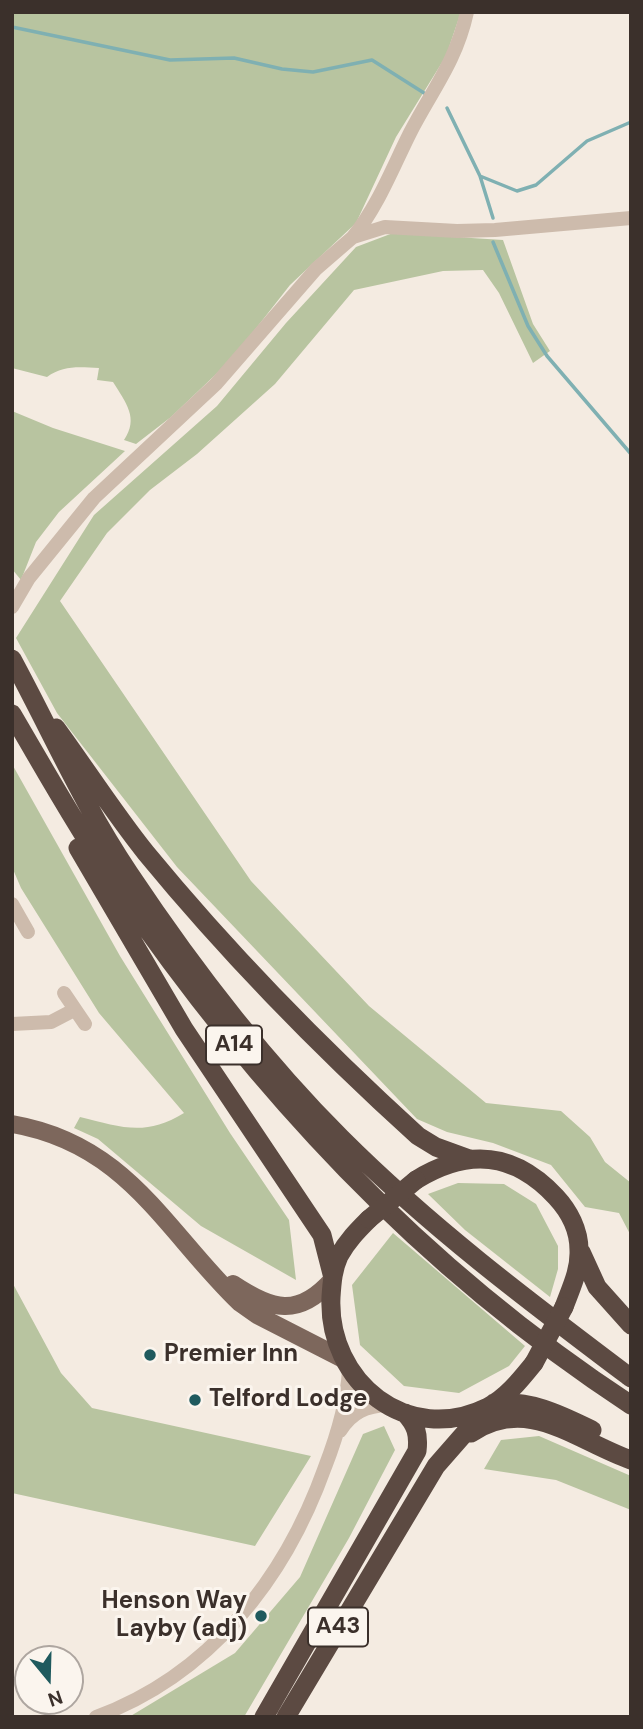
<!DOCTYPE html>
<style>
body{margin:0}
#map{position:relative;width:643px;height:1729px;overflow:hidden;background:#f4ebe1;font-family:"DM Sans",sans-serif}
canvas{display:block}
.frame{position:absolute;inset:0;border:14px solid #3b302b;pointer-events:none}
.north{position:absolute;left:14px;top:1645px;width:70px;height:70px;box-sizing:border-box;background:#fbf5ee;border:2px solid #aea6a0;border-radius:50%;rotate:161deg;font-size:19px;font-weight:700;line-height:28px;text-align:center;color:#3b302b}
.north::after{content:'';display:block;margin:auto;width:24px;height:32px;background:#1f5a5e;clip-path:polygon(50% 0,100% 100%,50% 72%,0 100%)}
</style>
<div id="map">
<canvas width="643" height="1729"></canvas>
<div class="frame"></div>
<div class="north">N</div>
</div>
<script>
const c = document.querySelector('canvas').getContext('2d');
c.lineJoin = 'round';
function paint(path, color) { c.fillStyle = color; c.fill(path, 'evenodd'); }
function stroke(path, color, width, dash) { c.strokeStyle = color; c.lineWidth = width; c.lineCap = dash ? 'butt' : 'round'; c.setLineDash(dash || []); c.stroke(path); }
function label(font, color, halo, rows, align = 'center') {
  c.font = font + ' "DM Sans",sans-serif'; c.lineWidth = 6; c.setLineDash([]); c.textBaseline = 'middle'; c.strokeStyle = halo; c.fillStyle = color; for (const [text, x, y, turn = 0] of rows) {
    c.save(); c.translate(x, y); c.rotate((+turn || 0) * Math.PI / 180); c.textAlign = isNaN(turn) ? turn : align; if (halo) c.strokeText(text, 0, 0); c.fillText(text, 0, 0); c.restore();
  }
}
const green = new Path2D(`
 M12,12h449l-15,44 -50,81 -40,86 -66,62 -58,74 -61,58 -35,27 -12,-4c15,-22 2,-37 -11,-58l-16,-2 2,-12c-20,-1 -36,-3 -52,9l-35,-9z
 M393,233l110,7 30,84 17,27 -17,12 -34,-70 -16,-23 -40,1 -89,19 -79,94 -78,70 -47,36 -43,43 -47,68 191,280 118,125 117,97 75,8 29,26 15,25 26,21v53l-12,-23 -34,-6 -34,-42 -58,-22 -46,-11 -30,-13 -240,-252 -120,-154 -41,-75 78,-123 123,-109 69,-83 70,-76z
 M12,411l41,17 72,23 -66,61 -23,30 -15,38 -9,-11z
 M12,764l108,192 110,177 59,87 7,60 -95,-54 -103,-87 -24,-11 6,-11c41,10 65,20 104,-4l-85,-100 -78,-125 -9,-21z
 M458,1183l46,1 32,20 22,42v23l-8,28 -85,-67 -37,-36z
 M393,1233l132,113 -16,20 -50,27 -55,-7 -44,-41 -8,-60z
 M12,1282l49,91 31,35 219,48 -56,90 -243,-53z
 M384,1426l11,24 -46,88 -105,179h-115l106,-64 65,-76 63,-143z
 M539,1436l92,40v34l-75,-30 -72,-11 17,-29z`);
const stream = new Path2D(`
 M12,27l158,33 64,-2 48,11 31,3 59,-12 52,33
 M447,108l33,68 13,42
 M480,176l37,15 19,-6 51,-44 44,-19
 M493,242l35,84 19,30 84,98`);
const minor = new Path2D(`
 M353,237c25,-31 39,-68 57,-104 22,-43 46,-71 57,-121
 M12,607l17,-29 65,-80 122,-114 100,-115 37,-32 32,-10 72,4 38,-1 136,-12
 M12,904l16,28
 M64,993l21,31
 M12,1024l39,-2 23,-12
 M340,1431c12,-19 26,-25 48,-26
 M96,1717c114,-42 189,-138 229,-250 12,-31 22,-63 24,-97`);
const major = new Path2D(`
 M12,1124c116,20 153,107 228,179l17,12 86,44
 M233,1284c39,26 65,34 99,-4`);
const highway = new Path2D(`
 M12,659c39,72 71,146 117,214 62,93 132,185 212,265 89,89 189,164 290,240
 M12,714c33,56 65,114 102,168 142,208 305,384 517,523
 M56,728c30,41 58,85 90,125 83,101 175,195 272,283l18,11 33,12
 M78,848l106,181 138,206 10,39
 M416,1180c52,-32 98,-28 140,17 13,14 23,33 23,53 1,20 -8,38 -15,57
 M369,1219c-11,11 -22,22 -30,37 -6,13 -7,26 -8,41 -4,85 77,150 157,110 19,-10 33,-28 46,-44
 M581,1252l16,35 34,38
 M494,1403c37,-3 65,11 98,27
 M471,1433c57,-38 104,7 160,27
 M264,1717l153,-266c2,-17 -1,-26 -12,-38
 M286,1717l150,-251 49,-56`);
const highwayBridge = new Path2D(`
 M369,1219l47,-39
 M534,1363l30,-56`);
const markers = [
 [150,1355,7,"#1f5a5e"],
 [195,1400,7,"#1f5a5e"],
 [261,1616,7,"#1f5a5e"]
];
const shields = [
 [234,1045,56],
 [338,1627,60]
];
const shieldNames = [
 ["A14",234,1045],
 ["A43",338,1627]
];
const poiNames = [
 ["Premier Inn",164,1355],
 ["Telford Lodge",209,1400],
 ["Henson Way",247,1602,"right"],
 ["Layby (adj)",247,1630,"right"]
];
paint(green, '#b8c4a0');
stroke(stream, '#7fb0b2', 3.5);
stroke(minor, '#cdbbac', 14);
stroke(major, '#7d675c', 18);
stroke(highway, '#5c4a42', 19);
stroke(highwayBridge, '#5c4a42', 19);
for (const [x, y, r, color] of markers) { const dot = new Path2D(); dot.arc(x, y, r, 0, 2 * Math.PI); c.fillStyle = color; c.fill(dot); stroke(dot, '#fbf5ee', 2.5); }
for (const [x, y, w] of shields) { const box = new Path2D(); box.roundRect(x - w / 2, y - 19.5, w, 39, 5); c.fillStyle = '#fbf5ee'; c.fill(box); stroke(box, '#3b302b', 2); }
label('bold 23px', '#3b302b', null, shieldNames);
label('bold 24px', '#3b302b', '#fbf5ee', poiNames, 'left');
</script>
